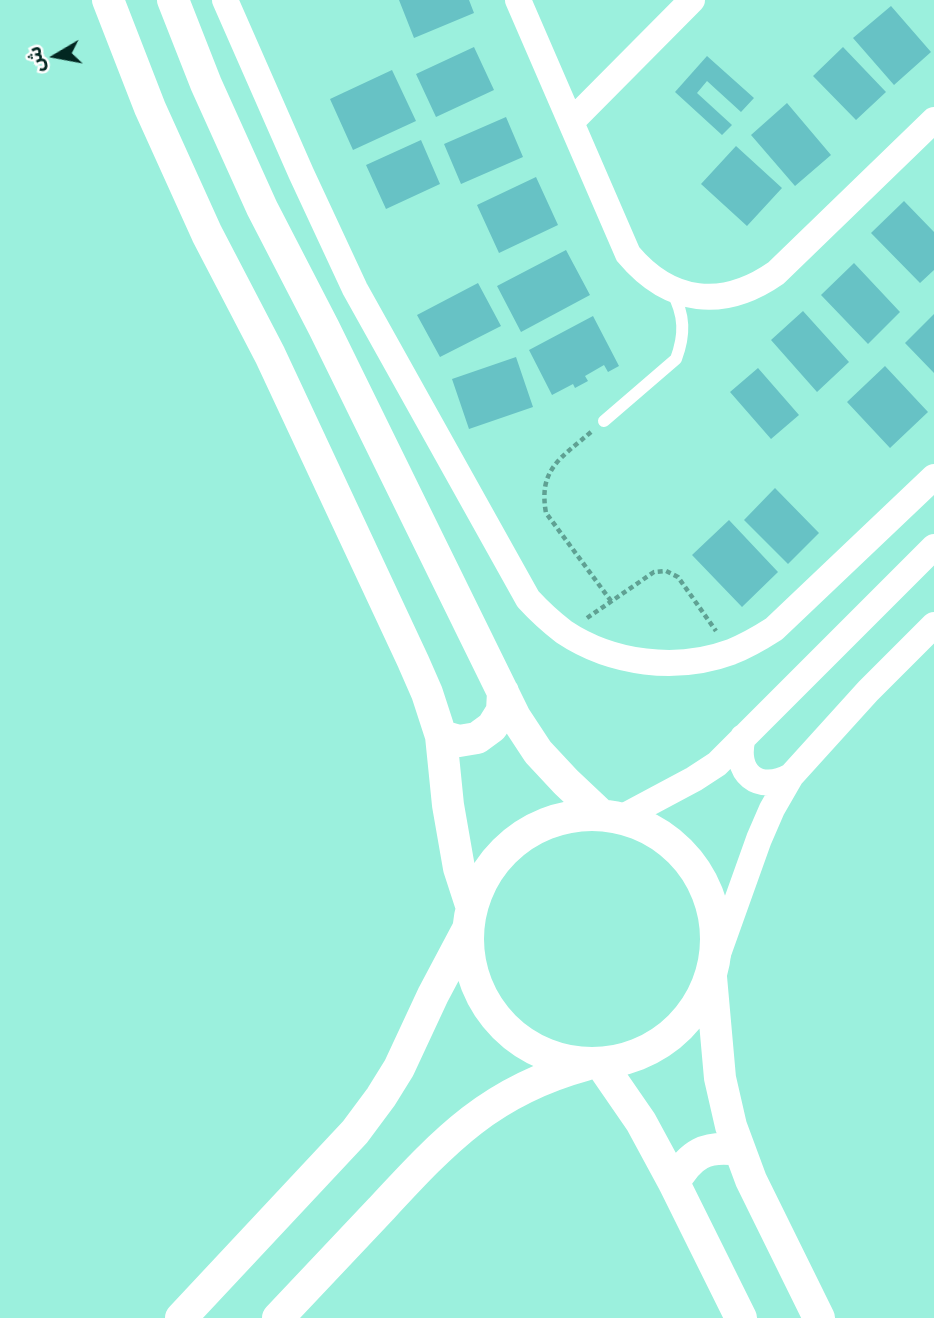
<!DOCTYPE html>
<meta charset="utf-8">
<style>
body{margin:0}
#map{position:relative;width:934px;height:1318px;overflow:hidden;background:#9bf0dd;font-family:"IBM Plex Sans","Noto Sans Arabic",sans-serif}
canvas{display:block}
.north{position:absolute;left:21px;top:21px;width:70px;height:70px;-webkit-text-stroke:5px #fefefe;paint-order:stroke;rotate:260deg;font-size:19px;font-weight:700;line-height:28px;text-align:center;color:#022721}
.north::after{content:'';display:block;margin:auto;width:24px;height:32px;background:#022721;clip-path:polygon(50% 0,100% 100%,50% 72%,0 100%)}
</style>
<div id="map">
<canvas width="934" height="1318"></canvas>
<div class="north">ش</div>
</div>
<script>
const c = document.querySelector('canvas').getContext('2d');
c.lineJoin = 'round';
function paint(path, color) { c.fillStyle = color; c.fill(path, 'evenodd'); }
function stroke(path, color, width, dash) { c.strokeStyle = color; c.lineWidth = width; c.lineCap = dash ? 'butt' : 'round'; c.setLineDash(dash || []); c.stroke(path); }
const building = new Path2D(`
 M399,0h70l5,13 -60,25z
 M891,6l40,46 -37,33 -41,-47z
 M474,47l20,43 -58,27 -20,-43z
 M843,47l43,45 -30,28 -43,-44z
 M707,56l47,42 -13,14 -34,-31 -10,12 35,32 -10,10 -47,-43z
 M392,70l24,51 -63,29 -23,-51z
 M787,103l44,52 -36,31 -44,-51z
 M506,117l17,40 -62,27 -17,-40z
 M421,140l19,44 -54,25 -20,-44z
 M736,146l46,42 -35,38 -46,-42z
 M536,177l22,48 -59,28 -22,-48z
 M904,201l30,31v38l-14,13 -49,-50z
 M566,250l24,45 -69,37 -24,-46z
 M854,263l46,49 -32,32 -47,-49z
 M478,283l23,43 -61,31 -23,-42z
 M803,311l46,51 -32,30 -46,-52z
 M934,314v59l-29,-30z
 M593,316l26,50 -11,6 -4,-7 -19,11 3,5 -13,7 -2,-4 -21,11 -23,-45z
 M516,357l17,50 -64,22 -17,-50z
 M885,366l43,46 -38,36 -43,-46z
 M758,368l41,47 -28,24 -41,-47z
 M775,488l44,45 -31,31 -44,-44z
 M729,520l49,52 -36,35 -50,-52z`);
const path = new Path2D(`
 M591,432c-30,26 -53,37 -45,81l65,88
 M587,618l67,-46 12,-1 12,6 38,54`);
const service = new Path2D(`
 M604,421l72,-62c9,-24 9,-44 -4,-67`);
const minor = new Path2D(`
 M225,0l76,173 54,116 173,310c11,12 23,23 36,33 48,32 113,40 167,20 15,-6 29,-14 43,-23l160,-152
 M518,0l110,254c42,50 95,56 148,19l158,-153
 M571,122l121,-122
 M743,737c-10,36 15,57 48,39
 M621,818l73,-39 23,-15 217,-217
 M714,965l45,-126 13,-30 19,-33 77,-85 66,-66`);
const tertiary = new Path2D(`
 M108,0l42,108 57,126 63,121 143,306 14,32 14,43 7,69 11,63 13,40
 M173,0l33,84 56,124 62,120 191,389 23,35 28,30 35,33
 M441,736l18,5 18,-3 15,-11 10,-16 1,-19
 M468 939a124 124 0 1 1 248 0a124 124 0 1 1-248 0Z
 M711,977l9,101 11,48 20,54 68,138
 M601,1064l40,58 33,61 67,135
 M674,1183c16,-29 32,-38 65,-33
 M181,1318l174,-186 26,-35 18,-29 34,-73 35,-66
 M278,1318c34,-36 68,-72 102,-108 65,-70 110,-119 205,-145`);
paint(building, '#67c2c5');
stroke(path, '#5fa193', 4.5, [5, 3.5]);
stroke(service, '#fff', 12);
stroke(minor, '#fff', 26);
stroke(tertiary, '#fff', 32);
</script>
